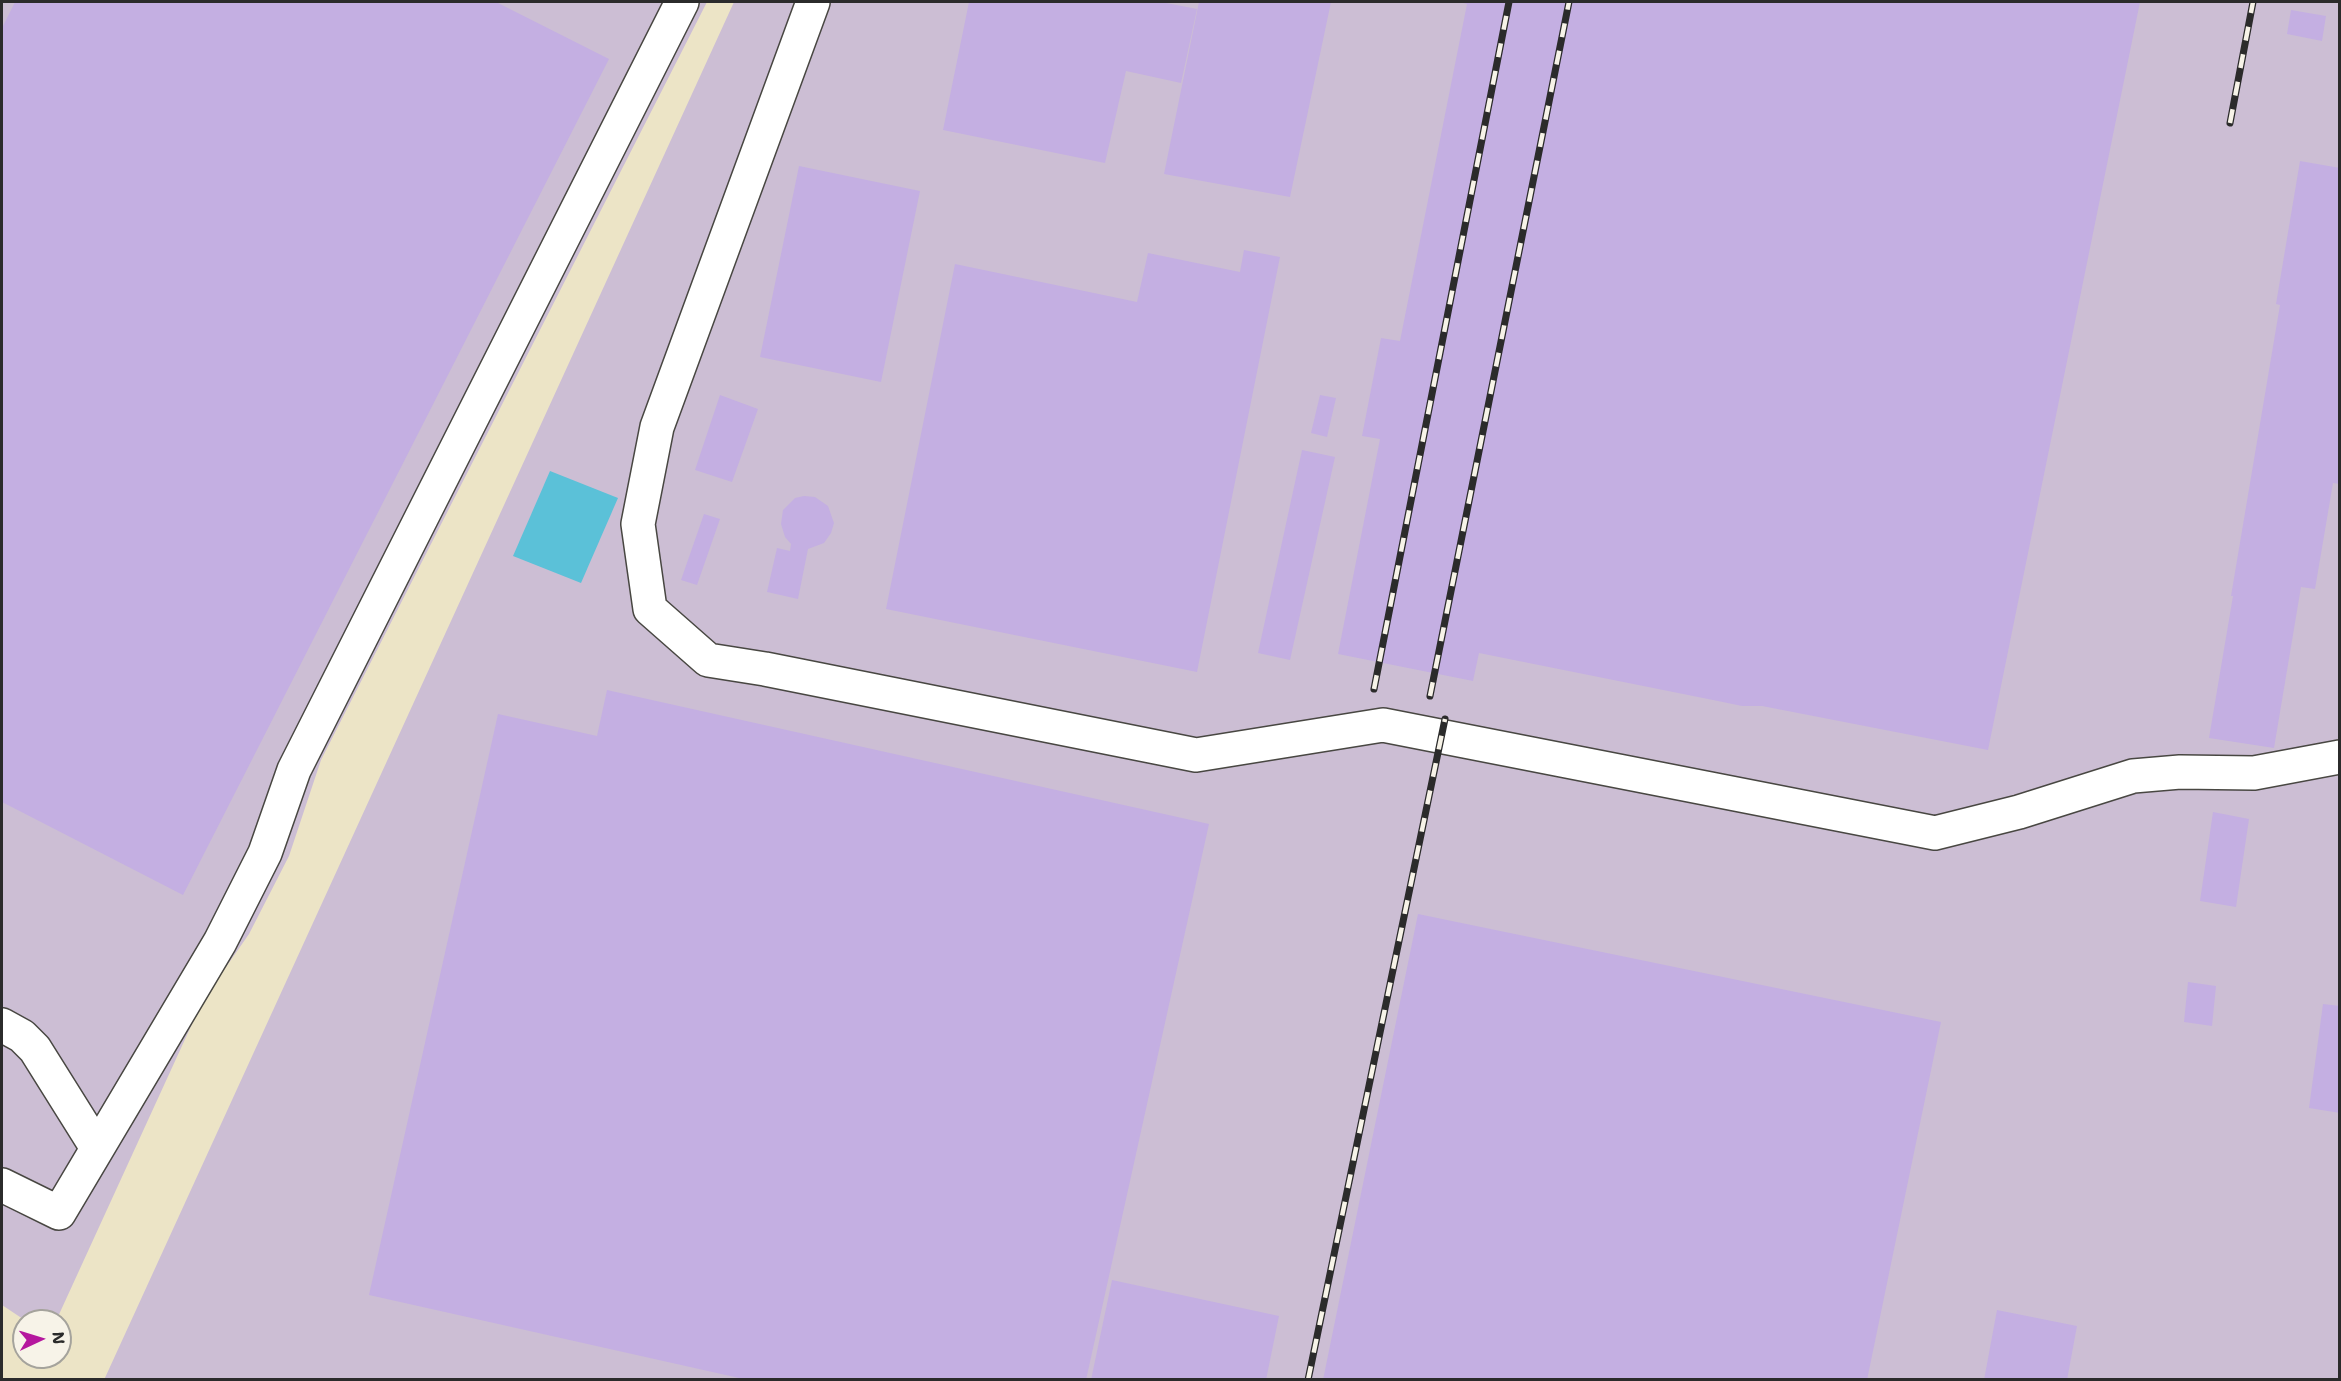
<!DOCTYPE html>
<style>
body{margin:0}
#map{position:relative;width:2341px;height:1381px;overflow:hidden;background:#ece4c6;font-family:"Shantell Sans",sans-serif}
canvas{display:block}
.frame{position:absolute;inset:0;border:3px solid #2b2b2b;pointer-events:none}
.north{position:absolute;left:12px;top:1309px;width:60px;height:60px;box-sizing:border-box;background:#f7f3e8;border:2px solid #a5a39c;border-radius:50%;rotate:86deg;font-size:16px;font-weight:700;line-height:24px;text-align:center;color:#2b2b2b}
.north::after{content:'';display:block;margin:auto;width:21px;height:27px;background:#b5179e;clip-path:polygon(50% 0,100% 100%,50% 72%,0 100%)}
</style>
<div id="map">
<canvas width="2341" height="1381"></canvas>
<div class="frame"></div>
<div class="north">N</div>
</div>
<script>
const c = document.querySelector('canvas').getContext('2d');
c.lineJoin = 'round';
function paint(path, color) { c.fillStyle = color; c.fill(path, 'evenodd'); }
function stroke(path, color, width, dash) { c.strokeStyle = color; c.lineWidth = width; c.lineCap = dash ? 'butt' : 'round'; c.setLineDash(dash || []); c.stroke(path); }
const industrial = new Path2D(`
 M2,2h705l-386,758 -32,96 -40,78 -46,66 -147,321h-30l-24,-16z
 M734,2h1605v1377l-2235,1z`);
const water = new Path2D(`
 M550,471l68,27 -37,85 -68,-27z`);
const building = new Path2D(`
 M15,2h481l113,57 -426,836 -181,-93v-774z
 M969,2h192l36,7 -16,74 -55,-12 -21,92 -162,-33z
 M1199,2h132l-41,195 -126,-23z
 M1459,2h681l-152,748 -226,-44h-20l-29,-6 -234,-47 -6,28 -135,-27 42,-215 -18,-3 19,-98 19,3 67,-337z
 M2291,10l35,6 -4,25 -35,-7z
 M2300,161l40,7v316l-7,-1 -18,106 -14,-2 -27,161 -65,-10 24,-142h-2l49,-291 -4,-1z
 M799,166l121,25 -39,191 -121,-25z
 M1244,250l36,7 -83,415 -311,-63 69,-345 182,38 11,-49 92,19z
 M720,395l38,14 -26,73 -37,-12z
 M1320,395l16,3 -9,39 -16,-4z
 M1302,450l33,7 -45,203 -32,-7z
 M804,496l11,1 13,9 6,17 -3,10 -7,10 -16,6 -10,50 -31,-7 10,-44 13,3 1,-7 -6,-7 -4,-13 2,-14 12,-12z
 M704,514l16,5 -23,66 -16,-5z
 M607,690l602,134 -123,556h-338l-379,-85 129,-581 99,22z
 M2213,812l36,7 -13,88 -36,-6z
 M1418,914l523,108 -74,358h-544z
 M2188,982l28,4 -4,40 -28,-4z
 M2323,1004l17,2v107l-31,-5z
 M1112,1280l167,36 -13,64h-175z
 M1997,1310l80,16 -10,54h-83z`);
const minor = new Path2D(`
 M813,2l-156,425 -19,97 12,85 58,51 57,9 431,86 187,-30 552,108 84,-21 114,-36 47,-4 74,1 86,-16
 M2,1025l20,11 13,13 62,99
 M2,1185l57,28 161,-271 45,-89 29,-83 388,-768`);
const rail = new Path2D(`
 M2230,123l23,-121
 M1374,689l135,-687
 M1430,696l139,-694
 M1308,1380l137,-661`);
paint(industrial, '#ccbed4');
paint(water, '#5bc1d8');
paint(building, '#c4afe2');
stroke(minor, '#484742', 36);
stroke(minor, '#fff', 33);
stroke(rail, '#2b2b2b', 7);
stroke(rail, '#f7f3e8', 4.5, [14]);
</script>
